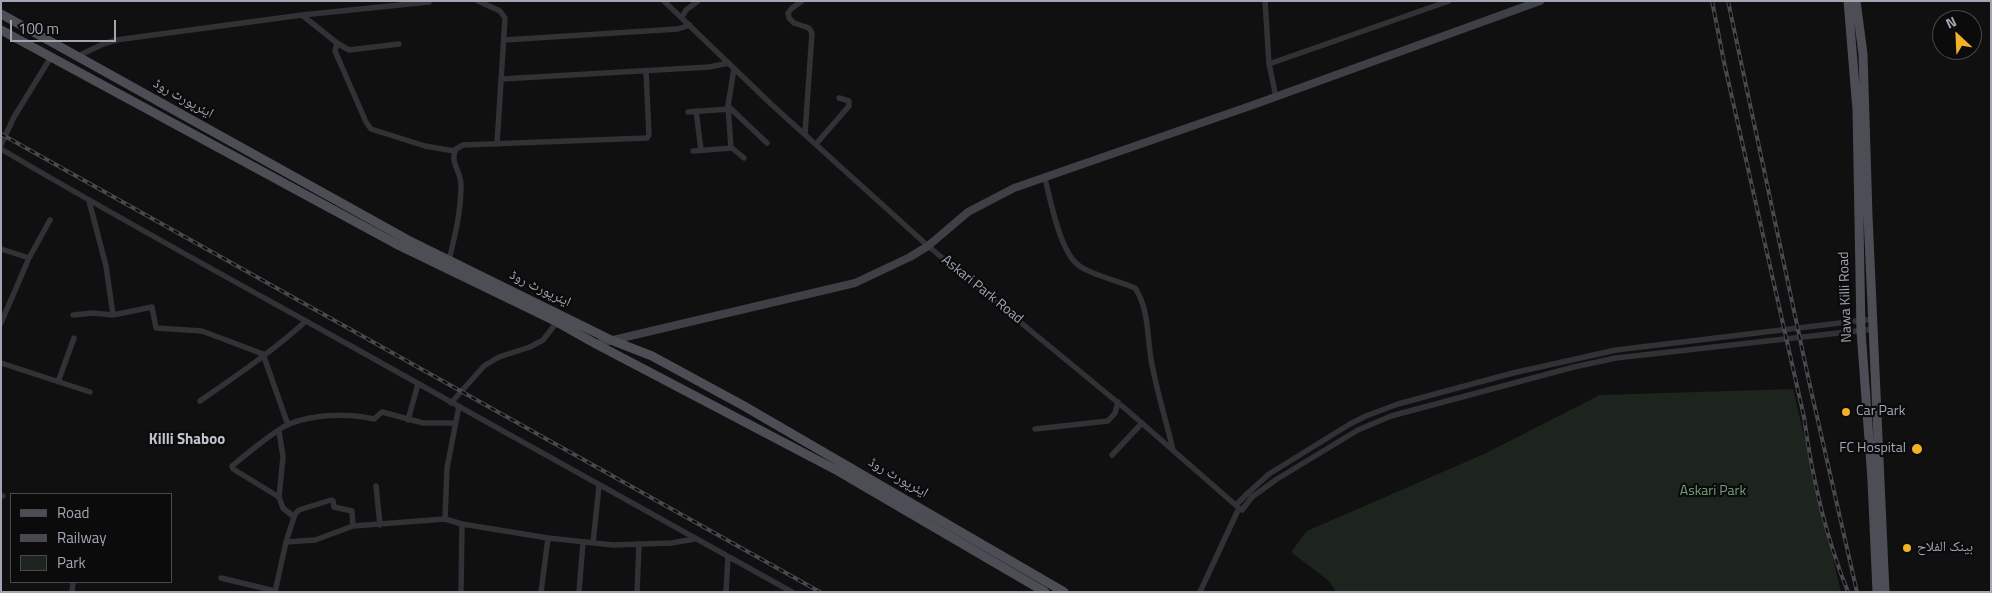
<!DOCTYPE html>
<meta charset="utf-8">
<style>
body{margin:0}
#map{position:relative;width:1992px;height:593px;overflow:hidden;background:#101011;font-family:"Titillium Web",sans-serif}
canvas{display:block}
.frame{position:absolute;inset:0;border:2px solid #a0a6b2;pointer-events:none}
.legend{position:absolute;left:10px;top:493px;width:162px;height:90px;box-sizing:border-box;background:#0b0b0c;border:1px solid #47494e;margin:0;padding:6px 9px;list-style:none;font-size:15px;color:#a0a6b2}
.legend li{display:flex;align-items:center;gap:10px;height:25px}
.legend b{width:25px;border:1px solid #47494e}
.north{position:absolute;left:1932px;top:10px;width:50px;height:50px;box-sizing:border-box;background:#0b0b0c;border:1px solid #47494e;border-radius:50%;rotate:335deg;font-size:14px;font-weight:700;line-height:20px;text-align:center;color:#a0a6b2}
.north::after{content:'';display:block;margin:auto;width:18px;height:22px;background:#f3b125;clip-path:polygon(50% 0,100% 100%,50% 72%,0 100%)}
.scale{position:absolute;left:10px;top:20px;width:106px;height:22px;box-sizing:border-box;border:2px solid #a0a6b2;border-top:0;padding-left:6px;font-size:15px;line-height:18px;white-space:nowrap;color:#a0a6b2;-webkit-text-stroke:4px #0b0b0c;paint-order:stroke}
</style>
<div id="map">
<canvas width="1992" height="593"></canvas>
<div class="frame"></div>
<ul class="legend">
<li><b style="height:6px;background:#4d4e55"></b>Road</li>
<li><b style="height:6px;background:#48494f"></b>Railway</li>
<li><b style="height:14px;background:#1c241d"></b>Park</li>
</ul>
<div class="north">N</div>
<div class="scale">100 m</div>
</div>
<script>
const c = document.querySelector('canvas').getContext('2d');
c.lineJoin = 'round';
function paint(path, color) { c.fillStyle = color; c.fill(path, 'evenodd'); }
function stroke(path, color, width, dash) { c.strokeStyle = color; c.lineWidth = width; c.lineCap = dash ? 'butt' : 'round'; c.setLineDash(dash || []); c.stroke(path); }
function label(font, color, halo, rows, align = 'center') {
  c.font = font + ' "Titillium Web","Noto Naskh Arabic",sans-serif'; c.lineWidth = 4.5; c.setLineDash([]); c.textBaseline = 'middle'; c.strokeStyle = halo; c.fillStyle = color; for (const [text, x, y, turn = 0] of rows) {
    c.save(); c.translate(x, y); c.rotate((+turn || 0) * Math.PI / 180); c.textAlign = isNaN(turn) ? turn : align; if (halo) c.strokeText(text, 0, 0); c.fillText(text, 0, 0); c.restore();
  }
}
const green = new Path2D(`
 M1793,389l48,203h-505l-7,-11 -38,-29 16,-21 177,-77 116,-59z`);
const street = new Path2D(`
 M478,1l22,10 5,7 -8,126
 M664,1l107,103 157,142 200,165 111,97 -39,84
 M802,1l-10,7 -4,5 1,5 5,5 15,5 3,5 -7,101
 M1265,1l4,63 7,33
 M302,15l127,-13
 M682,17l4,-7 12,-9
 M504,40l174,-11 12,-4
 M337,43l12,7 50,-6
 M78,56l25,-12 13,-4 186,-25 35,28 -2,8 31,71 5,7 54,17 29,5
 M1269,64l180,-63
 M501,79l208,-12 20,-4
 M728,106l39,37
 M696,111l5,39
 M688,112l41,-3
 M816,144l33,-38v-5l-10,-3
 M1,145l13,-28 37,-60
 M731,148l-3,-42 6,-38
 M1,149c115,68 233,132 350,197 147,82 293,165 441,246
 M693,151l39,-3 12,10
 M1045,179c6,22 15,76 36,88 14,9 38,14 54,21 14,21 12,47 16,71 5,30 15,61 22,91
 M89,201l17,65 7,49 39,-8 4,21 46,3 61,23 25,71
 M1,249l28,9
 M449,260c6,-24 12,-49 12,-74 1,-13 -12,-24 -5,-37l7,-4 184,-7 2,-3 -3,-64
 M73,315l20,-2 20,2
 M1,323l28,-65 21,-38
 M1,363l89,29
 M58,382l16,-44
 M200,401c36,-25 73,-50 106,-80
 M451,403l33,-37 15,-9 31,-10 13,-7 14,-18
 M408,420l10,-36
 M1035,429l73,-8 7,-8 3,-11
 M279,431l4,26 -4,40
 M1112,455l30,-32
 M376,486l4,39
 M1,496h2
 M1236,505l12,-12 21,-19 81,-50 16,-8 32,-12 115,-31 103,-23 257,-31
 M1239,508l3,2 10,-13 25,-18 81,-49 33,-14 183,-49 42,-9 258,-29
 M294,517l-11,-9 -4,-11 -46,-28 -1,-3c12,-10 44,-36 57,-42 25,-10 59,-11 85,-5l8,-7 41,11h32
 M445,519l2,-51 12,-62
 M286,542l9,-28 4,-4 32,-10 2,1 1,6 18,4 1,15
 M593,543l6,-57
 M221,578l54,13
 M72,592l1,-10
 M275,592l11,-50 29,-2 38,-14 92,-7 17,5 86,14 65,7 58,-2 24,-4
 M461,592l1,-68
 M541,592l7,-54
 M579,592l4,-50
 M637,592l2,-48
 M726,592l2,-35`);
const secondary = new Path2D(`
 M596,344l259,-61 55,-26 18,-11 40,-34 46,-24 239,-83 287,-104`);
const primary = new Path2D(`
 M1848,1l9,109 4,221 11,149 5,112
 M1856,1l7,53 5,162 17,376
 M1,14l407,226 203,100 41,16 92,50 320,186
 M1,30l399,216 157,76 39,22 242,127 207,121`);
const rail = new Path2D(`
 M1712,1l12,61 80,355c8,60 21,118 44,175
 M1728,1l82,385 47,206
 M1,134l819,458`);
const markers = [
 [1846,412,5,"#f3b125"],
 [1917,449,6,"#f3b125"],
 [1907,548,5,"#f3b125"]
];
const streetNames = [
 ["ایئرپورٹ روڈ",183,99,29],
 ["ایئرپورٹ روڈ",540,289,26],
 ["Askari Park Road",982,290,39],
 ["Nawa Killi Road",1846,297,-92],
 ["ایئرپورٹ روڈ",898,478,30]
];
const poiNames = [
 ["Car Park",1856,412],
 ["FC Hospital",1906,449,"right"],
 ["بینک الفلاح",1917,548]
];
const parkNames = [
 ["Askari Park",1713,492]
];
const neighbourhoodNames = [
 ["Killi Shaboo",187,440]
];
paint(green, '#1c241d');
stroke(street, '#313136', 5.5);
stroke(secondary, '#3f4046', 8);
stroke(primary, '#4d4e55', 9);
stroke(rail, '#48494f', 4);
stroke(rail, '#0b0b0c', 2, [5.5]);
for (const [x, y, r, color] of markers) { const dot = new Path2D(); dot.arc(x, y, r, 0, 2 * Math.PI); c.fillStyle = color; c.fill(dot); stroke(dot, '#0b0b0c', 2); }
label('14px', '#a0a6b2', '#0b0b0c', streetNames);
label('14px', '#a0a6b2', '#0b0b0c', poiNames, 'left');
label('14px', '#779e7a', '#0b0b0c', parkNames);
label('bold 15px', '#c1c5ce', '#0b0b0c', neighbourhoodNames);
</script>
